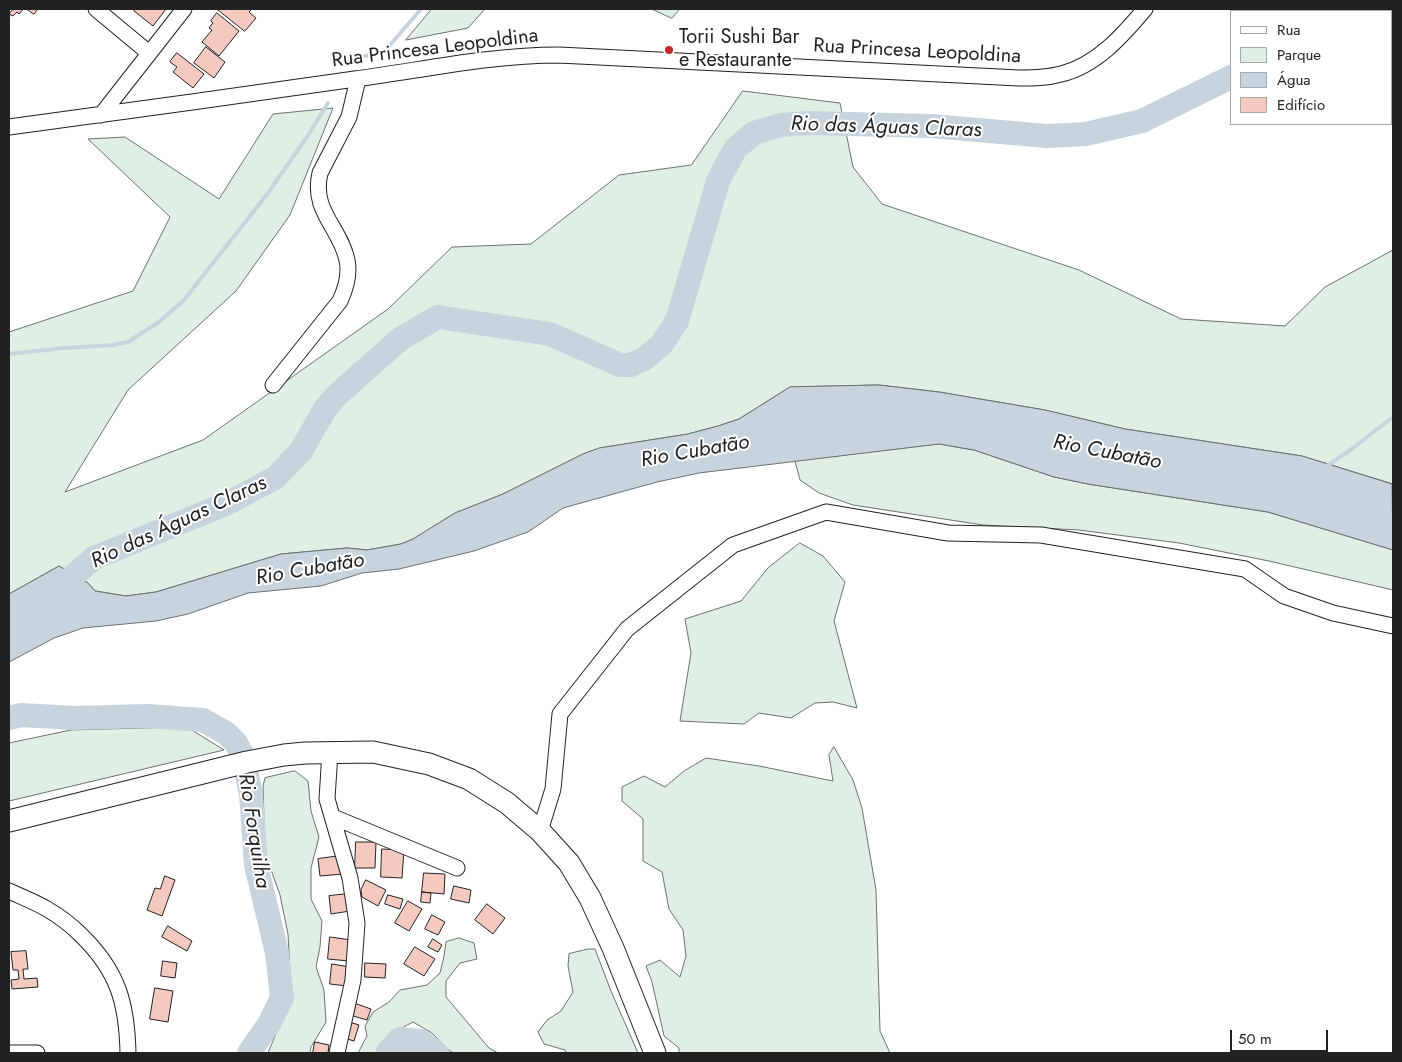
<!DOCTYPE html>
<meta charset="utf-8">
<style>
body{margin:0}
#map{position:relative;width:1402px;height:1062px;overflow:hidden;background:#fff;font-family:Jost,sans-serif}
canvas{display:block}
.frame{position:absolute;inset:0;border:10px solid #222;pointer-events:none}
.legend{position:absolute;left:1230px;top:10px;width:162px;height:115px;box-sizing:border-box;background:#fff;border:1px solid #a7a7a7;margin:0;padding:6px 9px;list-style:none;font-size:15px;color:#222}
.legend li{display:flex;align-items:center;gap:10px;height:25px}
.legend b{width:25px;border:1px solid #a7a7a7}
.scale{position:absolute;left:1230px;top:1030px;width:98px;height:22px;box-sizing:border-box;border:2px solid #222;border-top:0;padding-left:6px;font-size:15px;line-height:18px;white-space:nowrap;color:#222;-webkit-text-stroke:4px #fff;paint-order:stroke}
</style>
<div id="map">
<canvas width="1402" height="1062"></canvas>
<div class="frame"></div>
<ul class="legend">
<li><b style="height:6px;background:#fff"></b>Rua</li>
<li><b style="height:14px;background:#e0efe3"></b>Parque</li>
<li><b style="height:14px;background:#c7d3dd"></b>Água</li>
<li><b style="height:14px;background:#f3c9c0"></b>Edifício</li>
</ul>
<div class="scale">50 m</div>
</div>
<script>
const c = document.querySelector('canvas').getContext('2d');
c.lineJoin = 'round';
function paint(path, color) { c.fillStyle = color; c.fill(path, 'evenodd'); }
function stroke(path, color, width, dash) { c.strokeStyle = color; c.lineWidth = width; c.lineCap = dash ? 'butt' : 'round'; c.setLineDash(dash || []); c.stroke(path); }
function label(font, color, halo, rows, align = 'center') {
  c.font = font + ' Jost,sans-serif'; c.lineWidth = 4; c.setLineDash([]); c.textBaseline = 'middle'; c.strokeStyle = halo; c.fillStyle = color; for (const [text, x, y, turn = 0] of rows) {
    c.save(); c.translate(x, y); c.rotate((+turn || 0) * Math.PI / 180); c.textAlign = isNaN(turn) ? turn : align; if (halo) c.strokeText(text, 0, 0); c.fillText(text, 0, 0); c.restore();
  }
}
const green = new Path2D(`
 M432,9h53l-17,19 -62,12z
 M652,9h28l-8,9z
 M743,91l97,12 13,64 29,37 197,66 102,49 104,7 40,-39 68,-37v234l-91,-28 -177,-27 -80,-19 -106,-18 -60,-7 -89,2 -51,32 -21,7 -30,8 -88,14 -17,6 -80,40 -48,19 -42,26 -12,5 -34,6 -20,-2 -66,6 -125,38 -30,4 -31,-5 -7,-8 -29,-17 -50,28v-262l124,-41 37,-74 -82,-78 37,-2 94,62 54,-85 60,-6 -43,107 -54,76 -108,99 -63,102 138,-52 185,-131 64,-62 79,-3 88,-69 72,-10z
 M939,444l35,6 80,27 34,7 180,28 125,38v40l-124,-29 -90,-18 -100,-13 -96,-5 -130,-20 -34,-12 -19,-13 -5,-19z
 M800,543l23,13 22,26 -11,39 23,87 -24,-6 -18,1 -24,15 -32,-5 -15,11 -64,-3 11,-68 -6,-34 56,-18 27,-33z
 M187,727l37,23 -215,51v-58l62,-13z
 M834,747l19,33 9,28 14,82 4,141 10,22h-211v-5l-15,-12 -12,-54 -6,-16 14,-6 20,17 6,-21 -3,-26 -14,-21 -7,-37 -19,-11v-42l-21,-18v-14l22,-11 21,11 19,-16 22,-13 53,8 74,15 -4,-26z
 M295,771l13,10 3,30 8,26 -8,31v31l11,22 -2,26 -4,20 8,23 2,32 -15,25 -1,6h-42l11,-27 8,-13 4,-20 -3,-59 -8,-39 -15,-42 -2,-67 2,-8z
 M459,938l15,5 3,16 -17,4 -14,18v16l43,51 9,5h-44l-6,-3 -16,-17 -19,-11c-16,8 -24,14 -31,31h-24l9,-17 -2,-10 8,-14 16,-10 11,-12 27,-5 13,-12 4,-17 2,-14z
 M588,949h7l16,42 27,62h-72l-1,-3 -21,-6 -6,-12 9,-12 14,-9 12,-19 -5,-26 1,-12z`);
const water = new Path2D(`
 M879,385l60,7 106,18 80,19 177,27 90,28 1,66 -125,-38 -180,-28 -34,-7 -80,-27 -35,-6 -240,29 -42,9 -94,26 -35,24 -54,19 -75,18 -37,4 -41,13 -73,7 -60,21 -32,7 -73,7 -29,10 -41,22 -4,2v-68l50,-28 29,17 7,8 31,5 30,-4 125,-38 66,-6 20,2 34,-6 12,-5 42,-26 48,-19 80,-40 16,-6 89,-14 30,-8 21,-7 51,-32z`);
const stream = new Path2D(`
 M346,60l38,-8 37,-43
 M9,354l55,-6 49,-3 15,-3 31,-20 25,-22 84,-107 39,-56 21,-34
 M1327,466l22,-15 44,-34`);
const river = new Path2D(`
 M1260,9v2
 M55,602l18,-26 21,-18 132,-54 49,-26 26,-27 24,-42 11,-13 64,-57 38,-22 112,17 70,31h11l13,-6 17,-14 16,-24 41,-140 17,-32 19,-16 27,-8 27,-2 123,3 116,10 39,-2 56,-13 89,-44
 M9,718l12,-3 53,3 73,-2 56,4 23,13 10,10 6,11 9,40 5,71 21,88 5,45 -13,26 -20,29
 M389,1053l-1,-1 12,-13 21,2 15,12`);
const building = new Path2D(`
 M14,9h9l-4,5 -2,-2 -4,4 -4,-2z
 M27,9h11l-4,5z
 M136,9h30l-13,17 -19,-15z
 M217,9h33l1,1 -2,2 7,6 -11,13z
 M217,13l22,18 -20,25 -17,-14 10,-12 -3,-2 4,-5 -2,-2z
 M206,47l19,15 -11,16 -20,-15z
 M177,53l27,21 -11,14 -20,-16 4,-5 -7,-5z
 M356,842h20l-1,26h-20z
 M382,849l22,1 -2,28 -21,-1z
 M340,856l3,18 -23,2 -2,-17z
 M424,873l21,1 -1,20 -22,-2z
 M165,876l10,4 -13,36 -15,-6 8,-22 5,1z
 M366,880l20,10 -8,16 -16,-9 -1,-7z
 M454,886l17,4 -2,13 -18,-4z
 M422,892l9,1 -1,10 -9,-1z
 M348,894l2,17 -19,3 -2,-18z
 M388,895l15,4 -3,10 -15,-5z
 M408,901l14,8 -13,22 -14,-8z
 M487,904l18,14 -12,16 -18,-14z
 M432,915l13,7 -7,13 -13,-6z
 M168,926l24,15 -5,10 -25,-14z
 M330,937l21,3 -2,21 -21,-2z
 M433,939l9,6 -4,7 -10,-5z
 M415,947l20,12 -11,17 -20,-12z
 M26,951l2,18h-5l1,10 13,-1 1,9 -26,2 -1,-9 8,-1 -1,-9h-5l-2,-18z
 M163,961l14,2 -2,15 -14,-2z
 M365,963l21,1 -1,14 -20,-1z
 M332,964l18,3 -3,19 -17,-2z
 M155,988l18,3 -5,31 -18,-3z
 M354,1003l17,6 -4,11 -17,-5z
 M349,1022l10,3 -5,16 -10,-3z
 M315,1042l14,3 -1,8h-15z`);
const minor = new Path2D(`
 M96,9l53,44
 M101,115l83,-106
 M9,127c115,-15 231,-32 346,-48 68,-9 135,-24 204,-24l460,23c14,0 28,0 42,-4 35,-8 62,-39 84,-65
 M273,385l67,-84c6,-13 10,-27 7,-41 -7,-33 -36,-49 -27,-87l29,-56 9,-38
 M330,752l-3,47 23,79 7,45 -4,57 -16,73
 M333,817l124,51
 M540,831l13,-42 7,-75 67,-85 106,-84 93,-33 122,21 93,2 204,34 39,27 49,17 60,13
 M9,891c13,6 26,11 38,18 12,7 24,16 34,26 37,36 46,68 47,118
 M9,1053h28`);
const highway = new Path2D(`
 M9,821l238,-59 37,-7 21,-2 68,-1 56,12 40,15 38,24 33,28 29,32 21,35 23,50 42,105`);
const markers = [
 [669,50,5,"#c62828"]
];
const poiNames = [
 ["Torii Sushi Bar",679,38],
 ["e Restaurante",679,61]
];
const streetNames = [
 ["Rua Princesa Leopoldina",435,49,-7],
 ["Rua Princesa Leopoldina",917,52,3]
];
const waterNames = [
 ["Rio das Águas Claras",886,128,2],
 ["Rio Cubatão",695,452,-10],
 ["Rio Cubatão",1107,453,11],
 ["Rio das Águas Claras",179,523,-25],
 ["Rio Cubatão",310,570,-10],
 ["Rio Forquilha",253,831,81]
];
paint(green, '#e0efe3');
stroke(green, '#6f6f6f', 1);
paint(water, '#c7d3dd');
stroke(water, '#6f6f6f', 1);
stroke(stream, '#c7d3dd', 4);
stroke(river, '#c7d3dd', 24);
paint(building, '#f3c9c0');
stroke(building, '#222', 1);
stroke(minor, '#222', 17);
stroke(highway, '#222', 23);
stroke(minor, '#fff', 15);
stroke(highway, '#fff', 21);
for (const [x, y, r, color] of markers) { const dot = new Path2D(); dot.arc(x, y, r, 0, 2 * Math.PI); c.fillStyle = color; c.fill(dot); stroke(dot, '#fff', 2); }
label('20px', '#222', '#fff', poiNames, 'left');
label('20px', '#222', '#fff', streetNames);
label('italic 21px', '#222', '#fff', waterNames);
</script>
